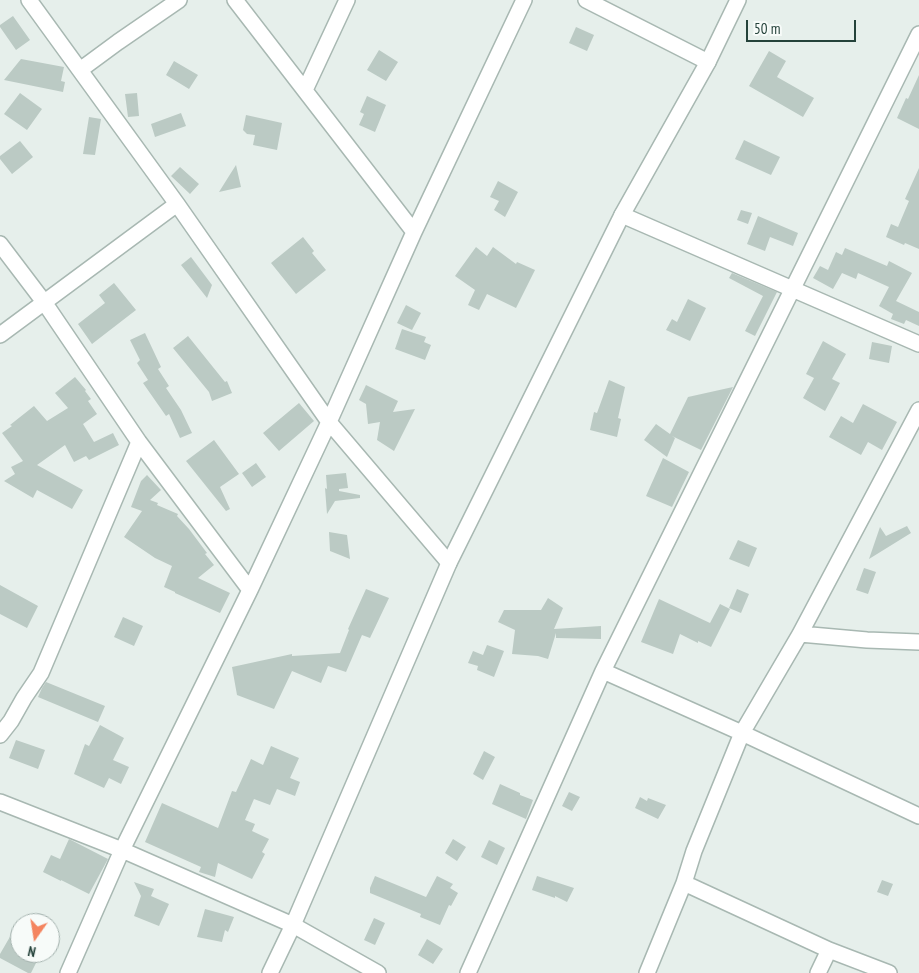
<!DOCTYPE html>
<style>
body{margin:0}
#map{position:relative;width:919px;height:973px;overflow:hidden;background:#e6efeb;font-family:"PT Sans Narrow",sans-serif}
canvas{display:block}
.north{position:absolute;left:10px;top:913px;width:50px;height:50px;box-sizing:border-box;background:#f7fbf9;border:1px solid #a3b1ad;border-radius:50%;rotate:193deg;font-size:14px;font-weight:700;line-height:20px;text-align:center;color:#24423a}
.north::after{content:'';display:block;margin:auto;width:18px;height:22px;background:#f4845f;clip-path:polygon(50% 0,100% 100%,50% 72%,0 100%)}
.scale{position:absolute;left:746px;top:20px;width:110px;height:22px;box-sizing:border-box;border:2px solid #24423a;border-top:0;padding-left:6px;font-size:15px;line-height:18px;white-space:nowrap;color:#24423a;-webkit-text-stroke:4px #f7fbf9;paint-order:stroke}
</style>
<div id="map">
<canvas width="919" height="973"></canvas>
<div class="north">N</div>
<div class="scale">50 m</div>
</div>
<script>
const c = document.querySelector('canvas').getContext('2d');
c.lineJoin = 'round';
function paint(path, color) { c.fillStyle = color; c.fill(path, 'evenodd'); }
function stroke(path, color, width, dash) { c.strokeStyle = color; c.lineWidth = width; c.lineCap = dash ? 'butt' : 'round'; c.setLineDash(dash || []); c.stroke(path); }
const building = new Path2D(`
 M13,16l17,24 -14,10 -16,-23v-2z
 M576,27l18,8 -7,16 -18,-8z
 M379,50l19,12 -12,19 -19,-11z
 M769,51l17,10 -9,16 37,21 -11,19 -54,-31z
 M21,59l43,8 -3,14 4,1 -2,10 -59,-12z
 M174,61l24,14 -9,14 -23,-14z
 M919,75v54l-22,-11 9,-20 2,1z
 M20,93l22,16 -15,21 -23,-16z
 M137,93l2,23 -11,1 -3,-23z
 M367,96l19,9 -11,27 -16,-7 5,-11 -4,-2z
 M181,113l5,13 -31,11 -4,-13z
 M246,115l36,8 -5,27 -24,-5 2,-10 -8,-1 -4,-4z
 M89,117l12,2 -6,36 -12,-1z
 M744,140l36,17 -9,18 -36,-16z
 M20,141l13,16 -21,17 -12,-15v-3z
 M236,165l5,22 -22,5 10,-16z
 M180,167l19,17 -9,10 -19,-18z
 M919,168v81l-14,-6 -1,2 -18,-8 5,-13 7,3 11,-26 -4,-2z
 M498,181l20,11 -13,25 -11,-7 5,-9 -9,-4z
 M741,210l11,3 -4,11 -11,-4z
 M758,216l40,17 -5,13 -23,-9 -5,14 -18,-7z
 M303,237l11,14 -2,2 14,17 -30,24 -25,-31z
 M476,247l11,9 6,-9 23,17 1,-2 18,8 -19,38 -29,-14 -8,16 -11,-5 7,-15 -20,-14z
 M845,248l42,18 2,-5 23,12 -16,28 23,11v14l-13,-6 -2,4 -13,-5 2,-5 -14,-8 10,-19 -31,-14 -2,6 -14,-6 -9,16 -20,-11 7,-12 8,4 8,-18 6,3z
 M191,257l21,28 -5,13 -26,-33z
 M732,273l45,19 -22,44 -10,-5 18,-35 -34,-18z
 M114,283l22,27 -44,34 -14,-20 27,-21 -6,-8z
 M688,299l18,9 -16,33 -24,-11 6,-11 5,3z
 M406,305l15,8 -9,17 -15,-7z
 M402,329l24,8 -2,5 7,3 -6,15 -30,-11z
 M145,333l16,34 -3,2 11,17 -3,2 15,22 11,23 -12,5 -11,-24 -3,2 -23,-33 5,-3 -11,-17 3,-3 -10,-20z
 M188,336l37,46 2,-1 5,12 -20,8 -3,-9 -36,-44z
 M823,341l23,13 -14,25 8,4 -15,28 -22,-13 11,-20 -8,-4z
 M872,342l20,4 -3,17 -20,-4z
 M75,377l11,13 -1,1 6,8 -3,2 9,13 -14,10 11,18 19,-9 6,12 -30,15 -3,-4 -12,6 -9,-17 -28,20 46,25 -11,19 -35,-19 -4,8 -29,-17 11,-7 -4,-7 12,-6 -21,-28 10,-7 -2,-1 24,-19 13,15 21,-13 -13,-15z
 M609,380l16,7 -7,31 3,1 -4,18 -27,-7 4,-18 3,1z
 M366,385l32,16 -5,11 22,-3 -21,42 -17,-11 3,-18 -12,2 -2,-20 -7,-4z
 M733,387l-32,63 -29,-14 3,2 -8,19 -23,-17 12,-16 14,10 18,-37z
 M299,403l15,18 -35,30 -16,-18z
 M863,404l34,18 -15,28 -14,-8 -7,13 -32,-18 12,-21 12,7z
 M214,440l25,34 -19,13 10,22 -4,2 -40,-50z
 M663,458l26,14 -17,35 -26,-11z
 M256,463l10,14 -14,10 -10,-14z
 M346,473l2,15 -9,1v2l21,4v3l-25,3 -8,13 -2,-26 2,1 -1,-14z
 M147,475l14,15 -11,10 8,3 -1,2 21,9 -1,2 12,13 18,24 -2,1 9,11 -16,13 32,15 -10,20 -45,-20v-1l-11,-5 8,-21 -17,-8 -31,-21 18,-26 -11,-4 10,-26z
 M907,526l4,7 -42,26 11,-32 6,9z
 M329,532l18,3 3,24 -20,-8z
 M738,540l19,8 -8,19 -20,-8z
 M864,568l12,4 -8,22 -12,-4z
 M0,585l38,21 -11,22 -27,-14z
 M366,589l23,9 -19,40 -8,-3 -16,37 -18,-6 -7,17 -29,-12 -18,38 -37,-14 -5,-28 60,-13v2l48,-3 9,-23 -1,-1z
 M737,589l12,5 -8,19 -12,-5z
 M548,598l15,10 -9,21 47,-3v13l-45,-1v-5l-8,26 -10,-3 -26,-2 3,-24 -17,-8 6,-12h37z
 M659,599l51,24 10,-19 10,5 -19,38 -13,-6v2l-18,-9 -7,20 -32,-12z
 M123,617l20,9 -9,20 -20,-9z
 M487,645l17,6 -10,26 -17,-7 1,-4 -10,-3 5,-12 10,4z
 M46,682l59,24 -7,16 -60,-25 4,-9z
 M100,725l24,13 -11,22 16,7 -8,17 -12,-6 -5,10 -30,-14 11,-30 4,2z
 M16,740l29,10 -7,19 -29,-11z
 M271,746l28,12 -9,20 10,4 -5,14 -18,-7 -7,16 -16,-6 -9,21 10,4 -3,7 17,8 -7,13 3,2 -13,25 -34,-16 -3,14 -16,-5 2,-5 -56,-25 17,-39 56,25 14,-37 4,1 15,-33 12,6z
 M484,751l11,6 -12,23 -10,-6z
 M500,784l20,9v2l13,5 -7,19 -34,-15z
 M569,792l11,5 -8,14 -10,-5z
 M640,797l7,4 1,-3 18,7 -8,14 -23,-11z
 M69,839l39,20 -19,35 -28,-14v1l-18,-9 8,-17 9,4z
 M453,839l13,8 -9,14 -12,-8z
 M489,840l16,8 -8,17 -16,-8z
 M375,876l51,21 11,-21 16,8 -3,4 8,5 -7,13 -2,-1 -9,20 -20,-8 1,-3 -51,-21v-5z
 M537,876l37,12 -7,14 -12,-6v2l-23,-8z
 M882,880l11,4 -5,12 -11,-4z
 M134,882l20,7 -3,7 18,8 -10,22 -25,-10 7,-20z
 M205,909l29,8 -6,15 -3,-2 -3,12 -25,-5z
 M374,918l11,5 -10,22 -11,-5z
 M11,935l9,5v13h21l-10,20h-3l-28,-15v-4z
 M427,939l16,10 -10,15 -15,-9z`);
const minor = new Path2D(`
 M29,0l148,204 152,218 120,141
 M235,0l179,232
 M586,0l122,62
 M80,70l38,-28 61,-42
 M305,90l42,-90
 M622,215l297,129
 M0,244l44,58 95,140 111,148
 M0,335l177,-131
 M800,634l67,6 52,2
 M603,671l139,62 177,83
 M0,735l11,-14 13,-23 17,-25 98,-231
 M0,802l122,48 171,75 85,48
 M684,883l10,-32 48,-118 58,-99 119,-224
 M68,973l54,-123 128,-260 79,-168 85,-190 110,-232
 M468,973l135,-302 316,-637
 M647,973l37,-90 145,67 60,23
 M818,973l11,-23`);
const tertiary = new Path2D(`
 M270,973l23,-48 156,-362 173,-348 86,-153 30,-62`);
paint(building, '#bbcac4');
stroke(minor, '#a8b8b2', 18);
stroke(tertiary, '#a8b8b2', 18);
stroke(minor, '#fff', 15);
stroke(tertiary, '#fff', 15);
</script>
